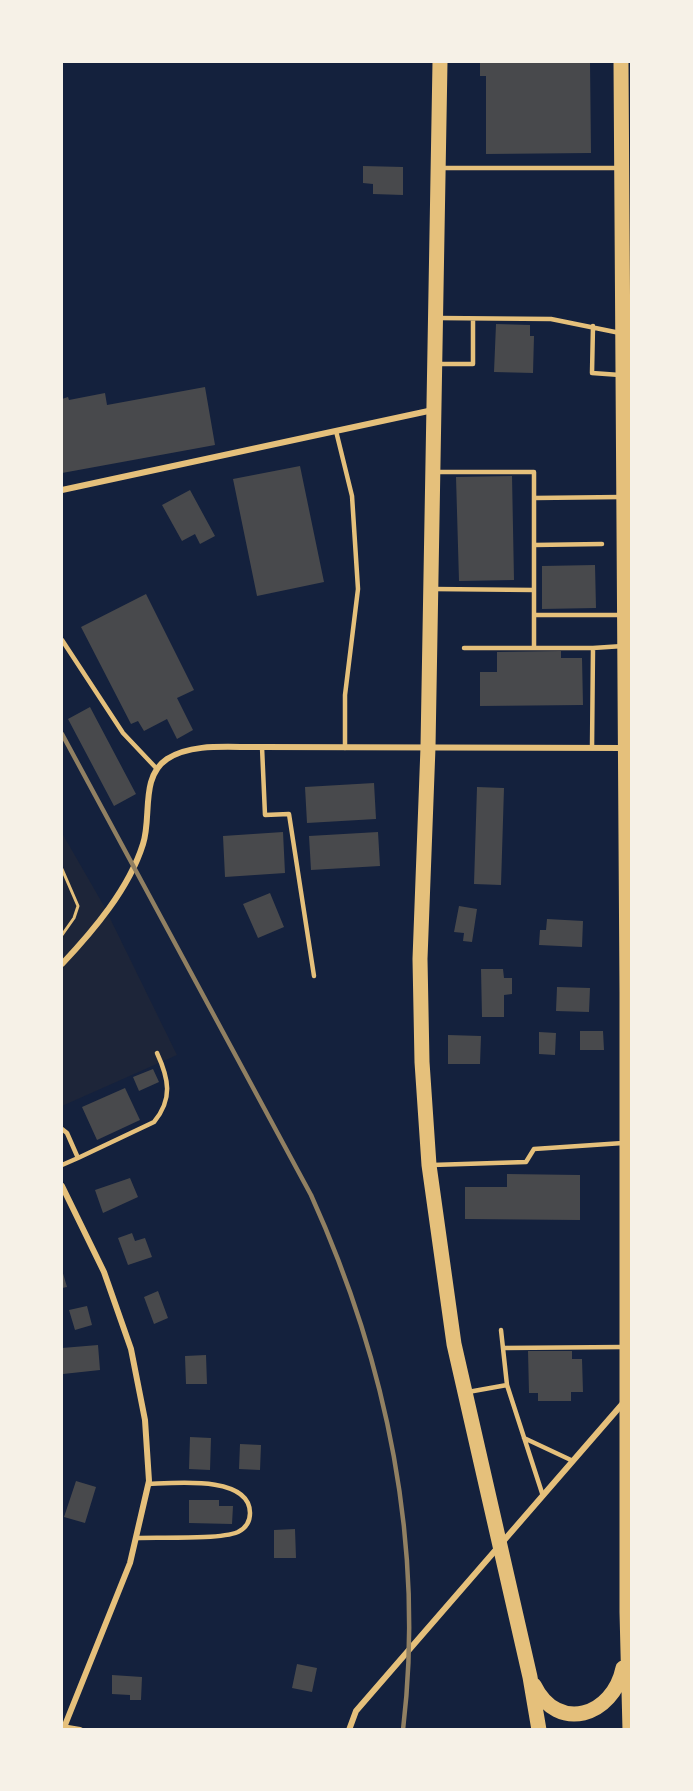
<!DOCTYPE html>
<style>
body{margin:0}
#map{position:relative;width:693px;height:1791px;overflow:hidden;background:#14213d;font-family:Raleway,sans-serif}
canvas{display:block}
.frame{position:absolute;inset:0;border:63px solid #f6f1e7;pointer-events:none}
</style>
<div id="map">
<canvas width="693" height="1791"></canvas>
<div class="frame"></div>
</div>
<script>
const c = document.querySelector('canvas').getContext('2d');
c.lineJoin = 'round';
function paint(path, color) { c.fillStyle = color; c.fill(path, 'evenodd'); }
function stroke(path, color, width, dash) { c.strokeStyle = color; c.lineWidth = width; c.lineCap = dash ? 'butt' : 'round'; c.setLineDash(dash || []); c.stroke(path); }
const green = new Path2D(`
 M62,833l42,73 73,149 -115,51z`);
const building = new Path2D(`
 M485,62h105l1,91 -105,1v-78h-6v-13z
 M363,166l40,1v28l-30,-1v-10l-10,-1z
 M496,324l34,1v11h4l-1,37 -39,-1z
 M205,387l10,58 -153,28v-74l6,-2 1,3 36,-7 2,12z
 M300,466l24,116 -67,14 -24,-117z
 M512,476l2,104 -55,1 -3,-104z
 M190,490l25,46 -15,8 -5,-10 -13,7 -20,-36z
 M595,565l1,43 -54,1v-43z
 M146,594l48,96 -17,8 16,32 -16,9 -10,-20 -23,12 -6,-10 -7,3 -50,-97z
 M561,651v7h21l1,47 -103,1v-34h17v-20z
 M90,707l46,87 -22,12 -46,-87z
 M374,783l2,36 -69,4 -2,-36z
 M477,787l27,1 -3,97 -27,-1z
 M283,832l2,41 -60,4 -2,-41z
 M378,832l2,34 -69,4 -2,-34z
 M270,893l14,34 -26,11 -15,-34z
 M459,906l18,3 -5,33 -9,-1 1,-8 -10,-1z
 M547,919l36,2 -1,26 -43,-2 1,-15h6z
 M481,969h22l1,9h8v16l-8,1v22h-22z
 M557,987l33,1 -1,24 -33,-1z
 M580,1031h23l1,19h-24z
 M539,1032l17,1 -1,22 -16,-1z
 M448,1035l33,1 -1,28h-32z
 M153,1069l6,13 -20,9 -6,-14z
 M125,1088l15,32 -43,20 -15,-33z
 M507,1174l73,1v45l-115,-1v-32h42z
 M130,1178l8,19 -35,16 -8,-23z
 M132,1233l3,8 10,-3 7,19 -24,8 -10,-27z
 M62,1270l5,17 -5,1z
 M158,1291l10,27 -14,6 -10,-27z
 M87,1306l5,19 -17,5 -6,-20z
 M98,1345l2,25 -37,4 -1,-26z
 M528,1351h44v8h10l1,33h-12v9h-33v-8h-9z
 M206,1355l1,29h-21l-1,-28z
 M190,1437l21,1 -1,32 -21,-1z
 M240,1444l21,1 -1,25 -21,-1z
 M76,1481l20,6 -11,36 -21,-6z
 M189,1500h30v6h14l-1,18 -43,-1z
 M295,1529l1,29h-22v-28z
 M297,1664l20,4 -5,24 -20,-4z
 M112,1675l30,2 -1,23h-11v-5l-18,-1z`);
const path = new Path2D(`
 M62,869l16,37 -4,12 -12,17`);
const service = new Path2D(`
 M441,168h177
 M438,318l113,1 69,14
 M593,326l-1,47 28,2
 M437,364h36v-45
 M336,431l16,65 6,93 -13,106v53
 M436,472h98v118
 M534,498l87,-1
 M534,545l68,-1
 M433,589l101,1v57
 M535,615h87
 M62,640l61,93 34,36
 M464,648h129l-1,100
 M593,648l30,-2
 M262,747l3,68 24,-1 25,162
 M62,1129l5,4 11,25 -16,7
 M78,1158l76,-36c19,-23 15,-43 3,-69
 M432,1165l94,-3 8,-13 89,-6
 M503,1348l120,-1
 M507,1385l36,111
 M468,1392l39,-7 -6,-55
 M524,1438l49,23
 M136,1538c24,-1 83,2 102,-6 8,-4 12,-10 12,-19 0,-38 -76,-30 -101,-29`);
const minor = new Path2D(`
 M62,490l371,-80
 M62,964c31,-33 67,-75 81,-120 9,-27 -3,-67 24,-85 26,-17 66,-11 95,-12l364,1
 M62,1186l42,86 27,77 14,71 4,61 -19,82 -67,167
 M62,1727l18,3
 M349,1730l7,-19 268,-309`);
const primary = new Path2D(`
 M440,62l-12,685 -8,212 2,103 7,103 25,179 76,333 9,53
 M621,62l6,930v620l3,118
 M534,1685c24,49 79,31 89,-17`);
const rail = new Path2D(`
 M62,734l249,461c76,168 114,350 92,535`);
paint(green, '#1d2539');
paint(building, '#48494c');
stroke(path, '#e5c07b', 3);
stroke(service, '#e5c07b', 4.5);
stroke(minor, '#e5c07b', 6);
stroke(primary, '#e5c07b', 15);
stroke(rail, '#918062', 4.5);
</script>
